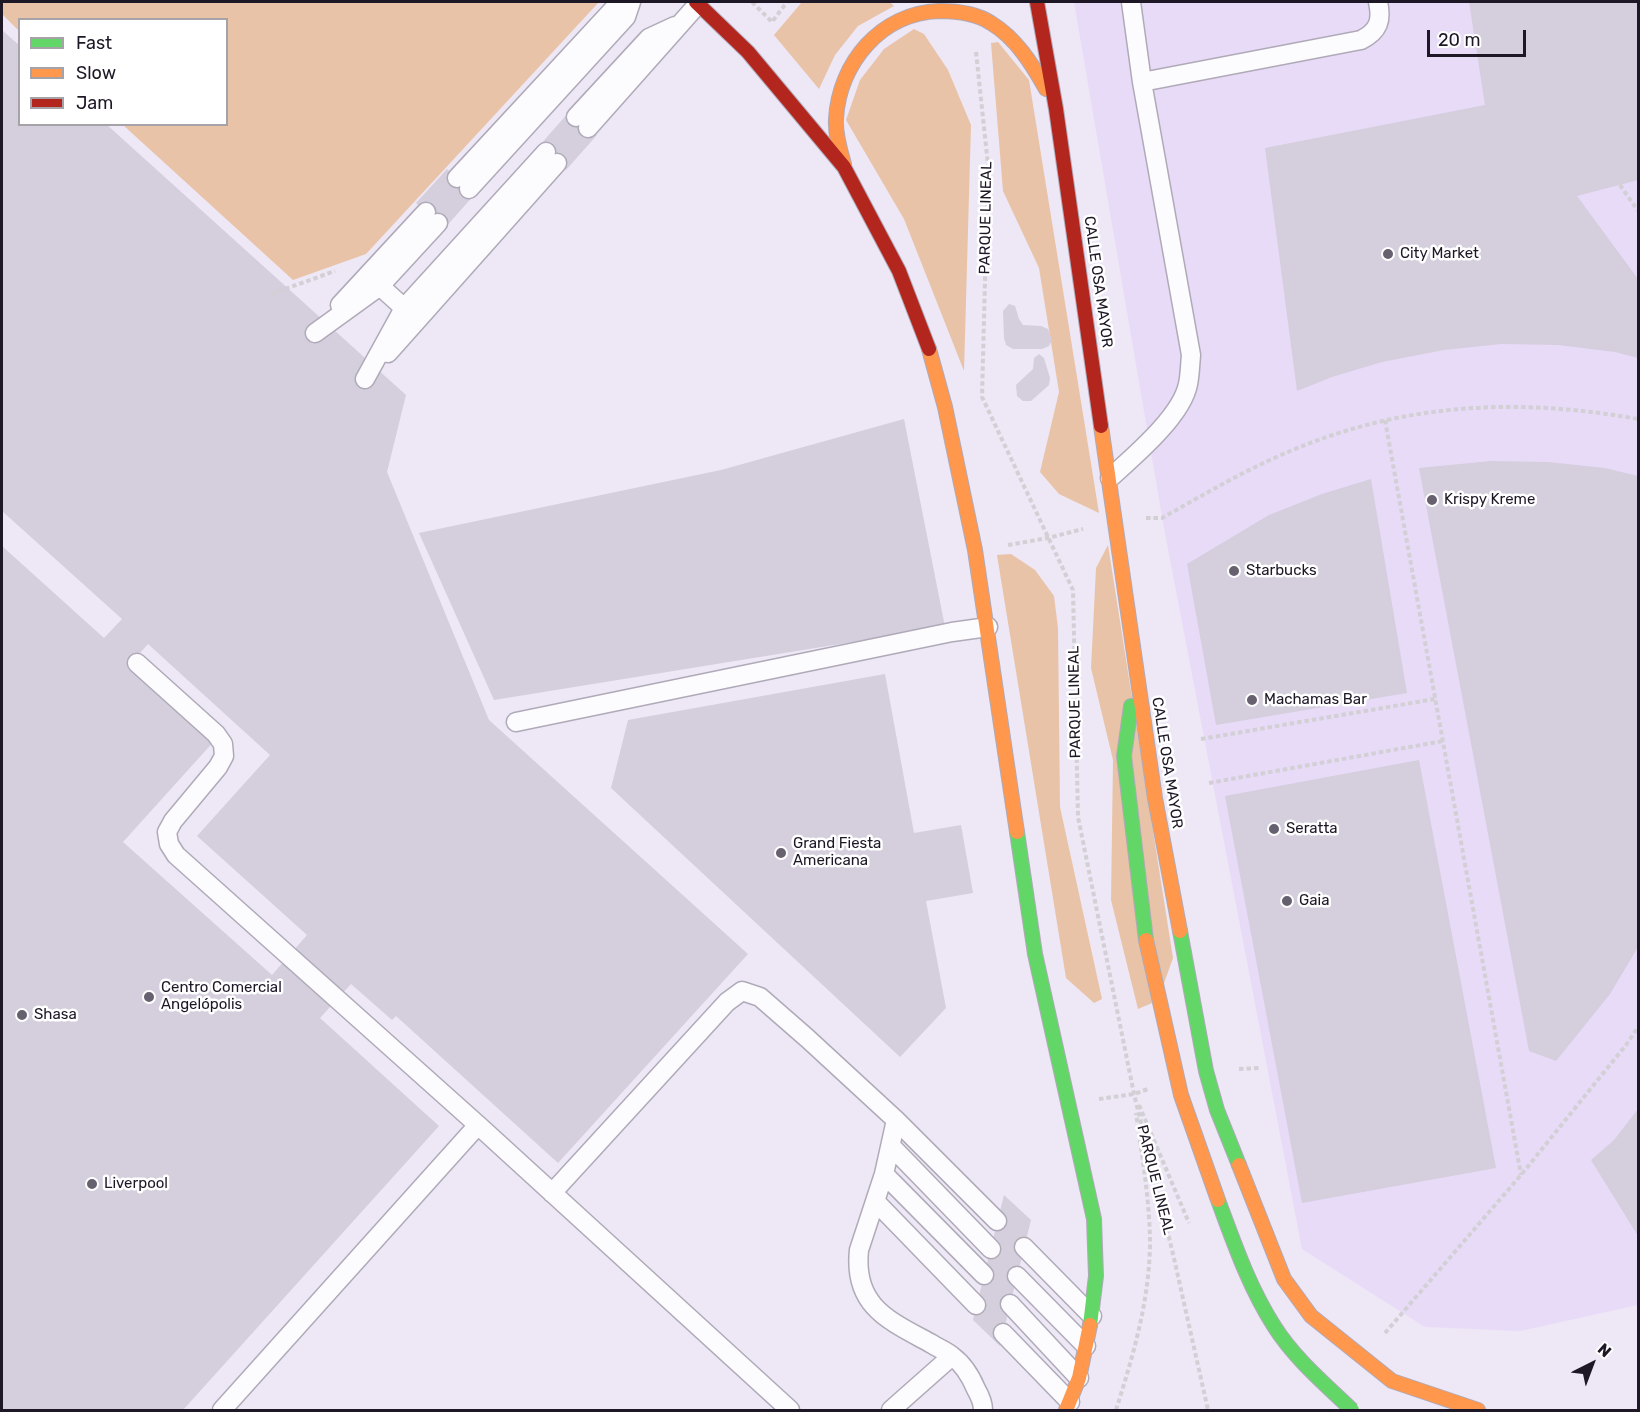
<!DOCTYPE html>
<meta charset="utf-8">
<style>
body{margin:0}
#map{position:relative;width:1640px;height:1412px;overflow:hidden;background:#ede7f6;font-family:Rubik,sans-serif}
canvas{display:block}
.frame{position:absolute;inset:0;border:3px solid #1e1726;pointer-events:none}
.legend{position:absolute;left:18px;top:18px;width:210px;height:108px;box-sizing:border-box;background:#fff;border:2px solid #a5a2a8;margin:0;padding:8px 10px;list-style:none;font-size:18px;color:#1e1726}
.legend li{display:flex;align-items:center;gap:12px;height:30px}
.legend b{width:30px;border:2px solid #a5a2a8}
.north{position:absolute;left:1562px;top:1334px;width:60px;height:60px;-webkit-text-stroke:4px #fff;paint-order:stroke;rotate:42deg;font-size:16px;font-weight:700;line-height:24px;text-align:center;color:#1e1726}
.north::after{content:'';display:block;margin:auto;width:21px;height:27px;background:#1e1726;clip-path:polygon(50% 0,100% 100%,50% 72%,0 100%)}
.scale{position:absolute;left:1427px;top:30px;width:99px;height:27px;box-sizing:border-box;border:3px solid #1e1726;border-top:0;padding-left:8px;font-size:18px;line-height:21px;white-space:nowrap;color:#1e1726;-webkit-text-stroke:4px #fff;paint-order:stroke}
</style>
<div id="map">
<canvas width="1640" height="1412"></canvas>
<div class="frame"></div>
<ul class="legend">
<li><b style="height:8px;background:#63d668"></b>Fast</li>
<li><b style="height:8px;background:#ff974d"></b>Slow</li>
<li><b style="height:8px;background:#b3261e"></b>Jam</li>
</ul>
<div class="north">N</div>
<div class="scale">20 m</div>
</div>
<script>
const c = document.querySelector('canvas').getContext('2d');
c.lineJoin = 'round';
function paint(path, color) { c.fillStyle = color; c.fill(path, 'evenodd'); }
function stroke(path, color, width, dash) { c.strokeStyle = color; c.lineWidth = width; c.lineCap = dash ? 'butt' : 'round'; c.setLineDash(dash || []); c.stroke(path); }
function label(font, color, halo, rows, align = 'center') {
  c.font = font + ' Rubik,sans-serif'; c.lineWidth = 5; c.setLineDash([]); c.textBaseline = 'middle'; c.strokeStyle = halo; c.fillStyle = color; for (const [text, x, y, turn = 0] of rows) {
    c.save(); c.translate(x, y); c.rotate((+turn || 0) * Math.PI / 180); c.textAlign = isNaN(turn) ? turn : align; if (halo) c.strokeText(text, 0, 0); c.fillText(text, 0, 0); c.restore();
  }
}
const built = new Path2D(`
 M1074,2h564v1303l-118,26 -95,-4 -123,-78 -138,-721z`);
const green = new Path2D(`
 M2,2h597l-233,252 -73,26 -170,-155 103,-1v-104h-206l-1,11 -17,-17z
 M802,2h88l4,4 -36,20 -23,29 -16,34 -45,-54z
 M914,29l10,5 24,36 23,55 -7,246 -60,-152 -58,-99 14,-40 24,-31z
 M998,42l31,38 70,433 -40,-19 -19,-22 19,-80 -20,-124 -36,-77 -12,-148z
 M1108,545l65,413 -11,31 -10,14 -14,6 -27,-109 2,-140 -22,-92 5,-100z
 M1011,554l24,16 19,26 4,32 2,179 42,192 -8,4 -28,-25 -69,-423z`);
const building = new Path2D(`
 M1469,2h169v178l-61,16 61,83v79l-23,-6 -57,-7 -57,-1 -57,6 -62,12 -50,15 -35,14 -32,-243 220,-43z
 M2,30l18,16v78h86l300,271 -19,77 102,248 259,234 -190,209 -162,-147 -4,4 -41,-36 -31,34 119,108 -256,284h-181v-864l102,92 18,-19 -120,-108zM148,644l122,111 -73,81 110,99 -35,40 -149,-133 93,-103 -85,-76z
 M570,111l27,24 -31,35 -27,-24z
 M447,169l28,25 -31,35 -28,-26z
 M1009,304l6,2 4,13 4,6 18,1 7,3 4,11 -3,6 -7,3h-29l-7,-4 -2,-7 -1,-27z
 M1039,354l5,4 6,20 -1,7 -18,16h-8l-6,-5 -1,-11 17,-16 1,-11z
 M904,419l41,208 -451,73 -75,-167 302,-63z
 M1491,461l57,1 57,6 33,8v471l-28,47 -54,67 -27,-10 -110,-583z
 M1371,479l36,214 -191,32 -29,-161 82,-49 53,-21z
 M885,674l29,159 47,-8 12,68 -47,8 20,107 -46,49 -289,-269 17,-68z
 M1419,760l77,408 -194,35 -77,-407z
 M1638,1109v127l-47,-76 23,-20z
 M1004,1195l27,25 -31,126 -27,-26z`);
const path = new Path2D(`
 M752,2l20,20 15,-20
 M976,52l12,113 -6,232 91,193 5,227 56,277 39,160 35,156
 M1620,185l18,26
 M271,294l64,-23
 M1385,420l136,755
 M1146,518h16c36,-20 71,-41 108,-58 120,-56 239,-64 368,-41
 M1008,545l40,-7 35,-9
 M1201,739l234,-40
 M1209,783l234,-42
 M1239,1069l20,-1
 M1099,1099l35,-5 14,-5
 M1139,1105l50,118
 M1385,1333l136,-158 105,-130 12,-18
 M1116,1410c17,-54 33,-108 34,-165 0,-44 -8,-88 -14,-132`);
const lane = new Path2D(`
 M1142,82l219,-42c18,-9 21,-20 17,-38
 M576,117l73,-79 26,-12
 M588,128l110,-124
 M457,178l163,-176
 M469,189l157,-172 5,-15
 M371,278l42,38
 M340,305l86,-93
 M315,333l65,-47 58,-63
 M388,353l169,-190
 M365,379l39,-71 142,-156
 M1110,478c24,-22 72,-62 78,-94 2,-9 2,-19 3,-29l-49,-273 -11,-80
 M137,663l79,71 7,10 1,12 -6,11 -45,54 -6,11 2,12 7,11 302,270
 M516,722l436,-90 36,-5
 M896,1120l-12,54 -25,76c-6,57 31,71 73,94 6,4 14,7 20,12 11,8 19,21 24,33 4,7 7,13 7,21
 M891,1146l100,103
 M884,1174l100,101
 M552,1193l175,-191 15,-11 18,6 47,41 89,82 101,101
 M876,1202l100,103
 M1024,1247l68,69
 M1017,1276l69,70
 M1010,1304l69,74
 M1003,1333l67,69
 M222,1410l256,-285 312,285
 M891,1410l61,-54`);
const fast = new Path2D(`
 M1131,706l-7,50 22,184
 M1017,832l18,122 59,265 2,57 -6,49
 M1180,931l26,140 11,39 22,55`);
const slow = new Path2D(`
 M844,164c-4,-14 -9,-30 -8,-45 3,-56 45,-106 103,-108 18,0 37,2 52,12 25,15 41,41 55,66
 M929,349l16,58 30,143 42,282
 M1101,426l54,372 25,133
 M1239,1165l45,114 27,37 81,65 86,29
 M1066,1410l13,-32 11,-53`);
const jam = new Path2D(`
 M696,2l52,50 96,115 55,104 30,78
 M1037,2l19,107 45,317`);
const fastBridge = new Path2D(`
 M1218,1200c16,43 31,87 56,126 20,32 51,58 78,84`);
const slowBridge = new Path2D(`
 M1146,940l35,155 37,105`);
const markers = [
 [1388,254,6,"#66606f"],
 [1432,500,6,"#66606f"],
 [1234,571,6,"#66606f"],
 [1252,700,6,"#66606f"],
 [1274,829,6,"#66606f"],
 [781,853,6,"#66606f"],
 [1287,901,6,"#66606f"],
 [149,997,6,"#66606f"],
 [22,1015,6,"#66606f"],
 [92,1184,6,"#66606f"]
];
const streetNames = [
 ["PARQUE LINEAL",986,218,-89],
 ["CALLE OSA MAYOR",1098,282,82],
 ["PARQUE LINEAL",1075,702,-91],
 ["CALLE OSA MAYOR",1167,763,81],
 ["PARQUE LINEAL",1155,1180,76]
];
const poiNames = [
 ["City Market",1400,254],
 ["Krispy Kreme",1444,500],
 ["Starbucks",1246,571],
 ["Machamas Bar",1264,700],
 ["Seratta",1286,829],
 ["Grand Fiesta",793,844],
 ["Americana",793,861],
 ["Gaia",1299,901],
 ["Centro Comercial",161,988],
 ["Angelópolis",161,1005],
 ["Shasa",34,1015],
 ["Liverpool",104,1184]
];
paint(built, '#e8dbf8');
paint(green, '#e9c3a7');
paint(building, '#d4cedd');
stroke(lane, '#b0aab8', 21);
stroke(fast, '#b0aab8', 16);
stroke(slow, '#b0aab8', 16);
stroke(jam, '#b0aab8', 16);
stroke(path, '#d2d0d4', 4, [4.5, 3]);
stroke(lane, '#fcfbfe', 18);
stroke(fast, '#63d668', 14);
stroke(slow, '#ff974d', 14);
stroke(jam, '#b3261e', 14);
stroke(fastBridge, '#b0aab8', 16, []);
stroke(slowBridge, '#b0aab8', 16, []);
stroke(fastBridge, '#63d668', 14);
stroke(slowBridge, '#ff974d', 14);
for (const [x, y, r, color] of markers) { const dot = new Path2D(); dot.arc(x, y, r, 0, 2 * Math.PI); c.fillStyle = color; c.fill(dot); stroke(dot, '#fff', 2); }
label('15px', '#1e1726', '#fff', streetNames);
label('15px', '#1e1726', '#fff', poiNames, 'left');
</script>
